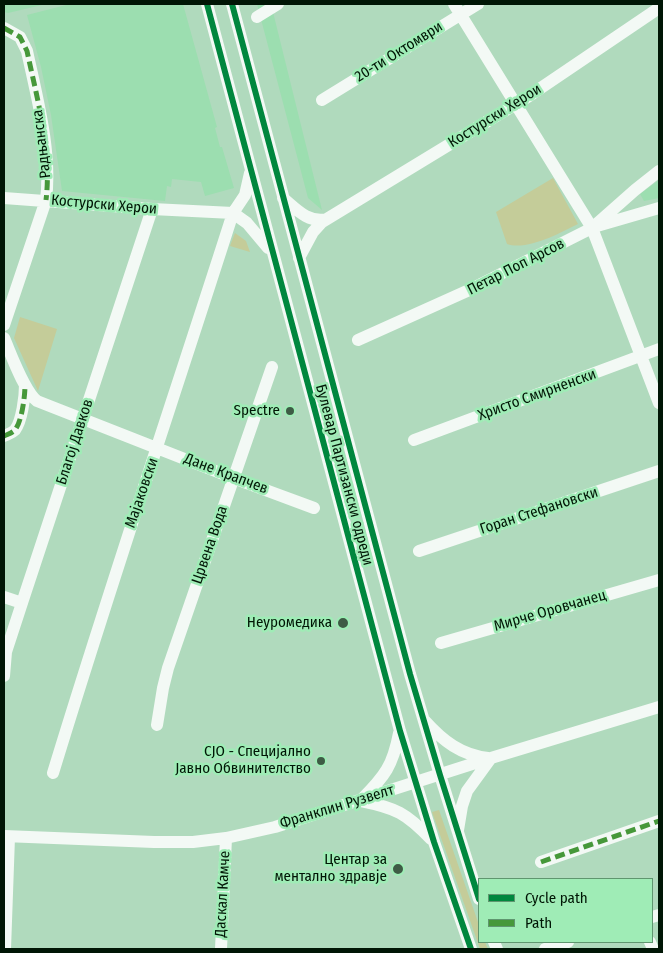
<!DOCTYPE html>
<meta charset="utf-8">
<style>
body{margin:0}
#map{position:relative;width:663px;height:953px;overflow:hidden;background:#b0dabd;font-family:"Fira Sans Condensed",sans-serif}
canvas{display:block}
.frame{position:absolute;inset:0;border:5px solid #001605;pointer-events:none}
.legend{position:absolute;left:478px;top:878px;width:175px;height:65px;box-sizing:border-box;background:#9fecb6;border:1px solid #5f966f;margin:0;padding:6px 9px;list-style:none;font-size:15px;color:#001605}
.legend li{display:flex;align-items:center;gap:10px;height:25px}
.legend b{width:25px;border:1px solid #5f966f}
</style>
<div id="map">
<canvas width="663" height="953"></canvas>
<div class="frame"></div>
<ul class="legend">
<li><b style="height:6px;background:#00873e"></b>Cycle path</li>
<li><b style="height:6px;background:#46983a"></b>Path</li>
</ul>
</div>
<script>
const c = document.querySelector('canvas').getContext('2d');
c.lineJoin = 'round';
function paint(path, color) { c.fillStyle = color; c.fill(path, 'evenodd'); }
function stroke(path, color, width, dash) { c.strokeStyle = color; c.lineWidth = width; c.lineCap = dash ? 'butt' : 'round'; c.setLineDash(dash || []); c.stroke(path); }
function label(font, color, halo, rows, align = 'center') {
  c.font = font + ' "Fira Sans Condensed",sans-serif'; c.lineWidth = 5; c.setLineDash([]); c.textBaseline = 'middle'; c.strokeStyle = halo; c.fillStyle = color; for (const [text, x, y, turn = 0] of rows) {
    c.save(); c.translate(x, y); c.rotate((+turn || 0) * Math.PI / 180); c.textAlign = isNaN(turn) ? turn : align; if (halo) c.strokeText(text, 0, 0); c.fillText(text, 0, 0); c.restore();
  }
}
const built = new Path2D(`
 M4,4h42l-38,9 -4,-1z
 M70,4h113l34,123 -2,1 5,19h2l12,41 -29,8 -4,-14 -29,-3 -1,8 -4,-1 -2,15 -103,-10 -11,-76 -10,-48 -14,-52z
 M257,4h14l51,206 -14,-12z
 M659,180v18l-15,3 -4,-7z`);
const green = new Path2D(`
 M553,178l25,46c-18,9 -51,27 -71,20l-11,-32z
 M235,233l11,8 4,11 -20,-6z
 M20,317l37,12 -19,62 -24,-53z
 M439,810l40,115v17h6l3,7h-8l-48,-137z`);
const minor = new Path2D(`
 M207,4l193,727 34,111 37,107
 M232,4l178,670 30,101 39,124
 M454,4l138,224 67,175
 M257,17l21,-13
 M4,28l16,9 7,14c10,47 25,101 19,149l-42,125
 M322,100l156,-96
 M4,198l148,11 81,4 14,10 21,25
 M283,198c14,12 25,25 44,21
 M597,226l62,-18
 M299,258l14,-26 9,-10 207,-126 130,-88
 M4,338c7,16 20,53 33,63l196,77 81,30
 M358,340l109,-49 125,-63 43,-38 24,-19
 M4,436c4,-2 8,-3 11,-6 7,-9 10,-34 10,-45
 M414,440l245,-91
 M419,551l240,-80
 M4,597l18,6
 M441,643l218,-63
 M4,676l2,-24 16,-49 130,-394
 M425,721c18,20 36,34 63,37
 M157,725l6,-37 5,-20 104,-301
 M53,773c57,-187 120,-373 180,-560l12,-18 5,-22
 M362,799c23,-23 31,-34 37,-66
 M361,801c35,7 45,12 70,38
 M458,830l4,-24 5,-15 24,-33
 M4,836l150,6h39l33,-4 49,-11 216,-69 168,-51
 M541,862l118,-41
 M652,917l7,-2
 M494,942l3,7
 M650,942l3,7
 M5,949l4,-112
 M221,949l5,-111
 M545,949l23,-7`);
const quiet = new Path2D(`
 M4,28l16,9 7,14c10,47 25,101 19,149
 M4,436c4,-2 8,-3 11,-6 7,-9 10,-34 10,-45
 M541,862l118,-41`);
const cycleway = new Path2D(`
 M207,4l193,727 34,111 37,107
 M232,4l178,670 30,101 39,124`);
const markers = [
 [290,411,5,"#3e5b45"],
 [343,623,6,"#3e5b45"],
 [321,761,5,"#3e5b45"],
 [398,869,6,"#3e5b45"]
];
const streetNames = [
 ["20-ти Октомври",399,52,-32],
 ["Костурски Херои",495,116,-32],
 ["Радњанска",42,144,-97],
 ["Костурски Херои",104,205,5],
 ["Петар Поп Арсов",516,267,-27],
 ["Христо Смирненски",537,395,-20],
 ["Благој Давков",75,442,-72],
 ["Дане Крапчев",226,474,21],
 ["Булевар Партизански одреди",344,475,75],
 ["Мајаковски",142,493,-71],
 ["Горан Стефановски",539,511,-18],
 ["Црвена Вода",210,545,-71],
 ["Мирче Оровчанец",550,611,-16],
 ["Франклин Рузвелт",337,807,-17],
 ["Даскал Камче",223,894,-87]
];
const poiNames = [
 ["Spectre",280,411],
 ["Неуромедика",332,623],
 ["СЈО - Специјално",311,752],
 ["Јавно Обвинителство",311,769],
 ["Центар за",387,860],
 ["ментално здравје",387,877]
];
paint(built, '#9cdeb0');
paint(green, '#c4cc99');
stroke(minor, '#f3f9f5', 12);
stroke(quiet, '#46983a', 5, [10, 5]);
stroke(cycleway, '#00873e', 6);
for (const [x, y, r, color] of markers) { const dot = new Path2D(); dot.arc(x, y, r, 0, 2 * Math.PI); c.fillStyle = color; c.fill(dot); stroke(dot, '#9fecb6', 2); }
label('15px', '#001605', '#9fecb6', streetNames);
label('15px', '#001605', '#9fecb6', poiNames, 'right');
</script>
